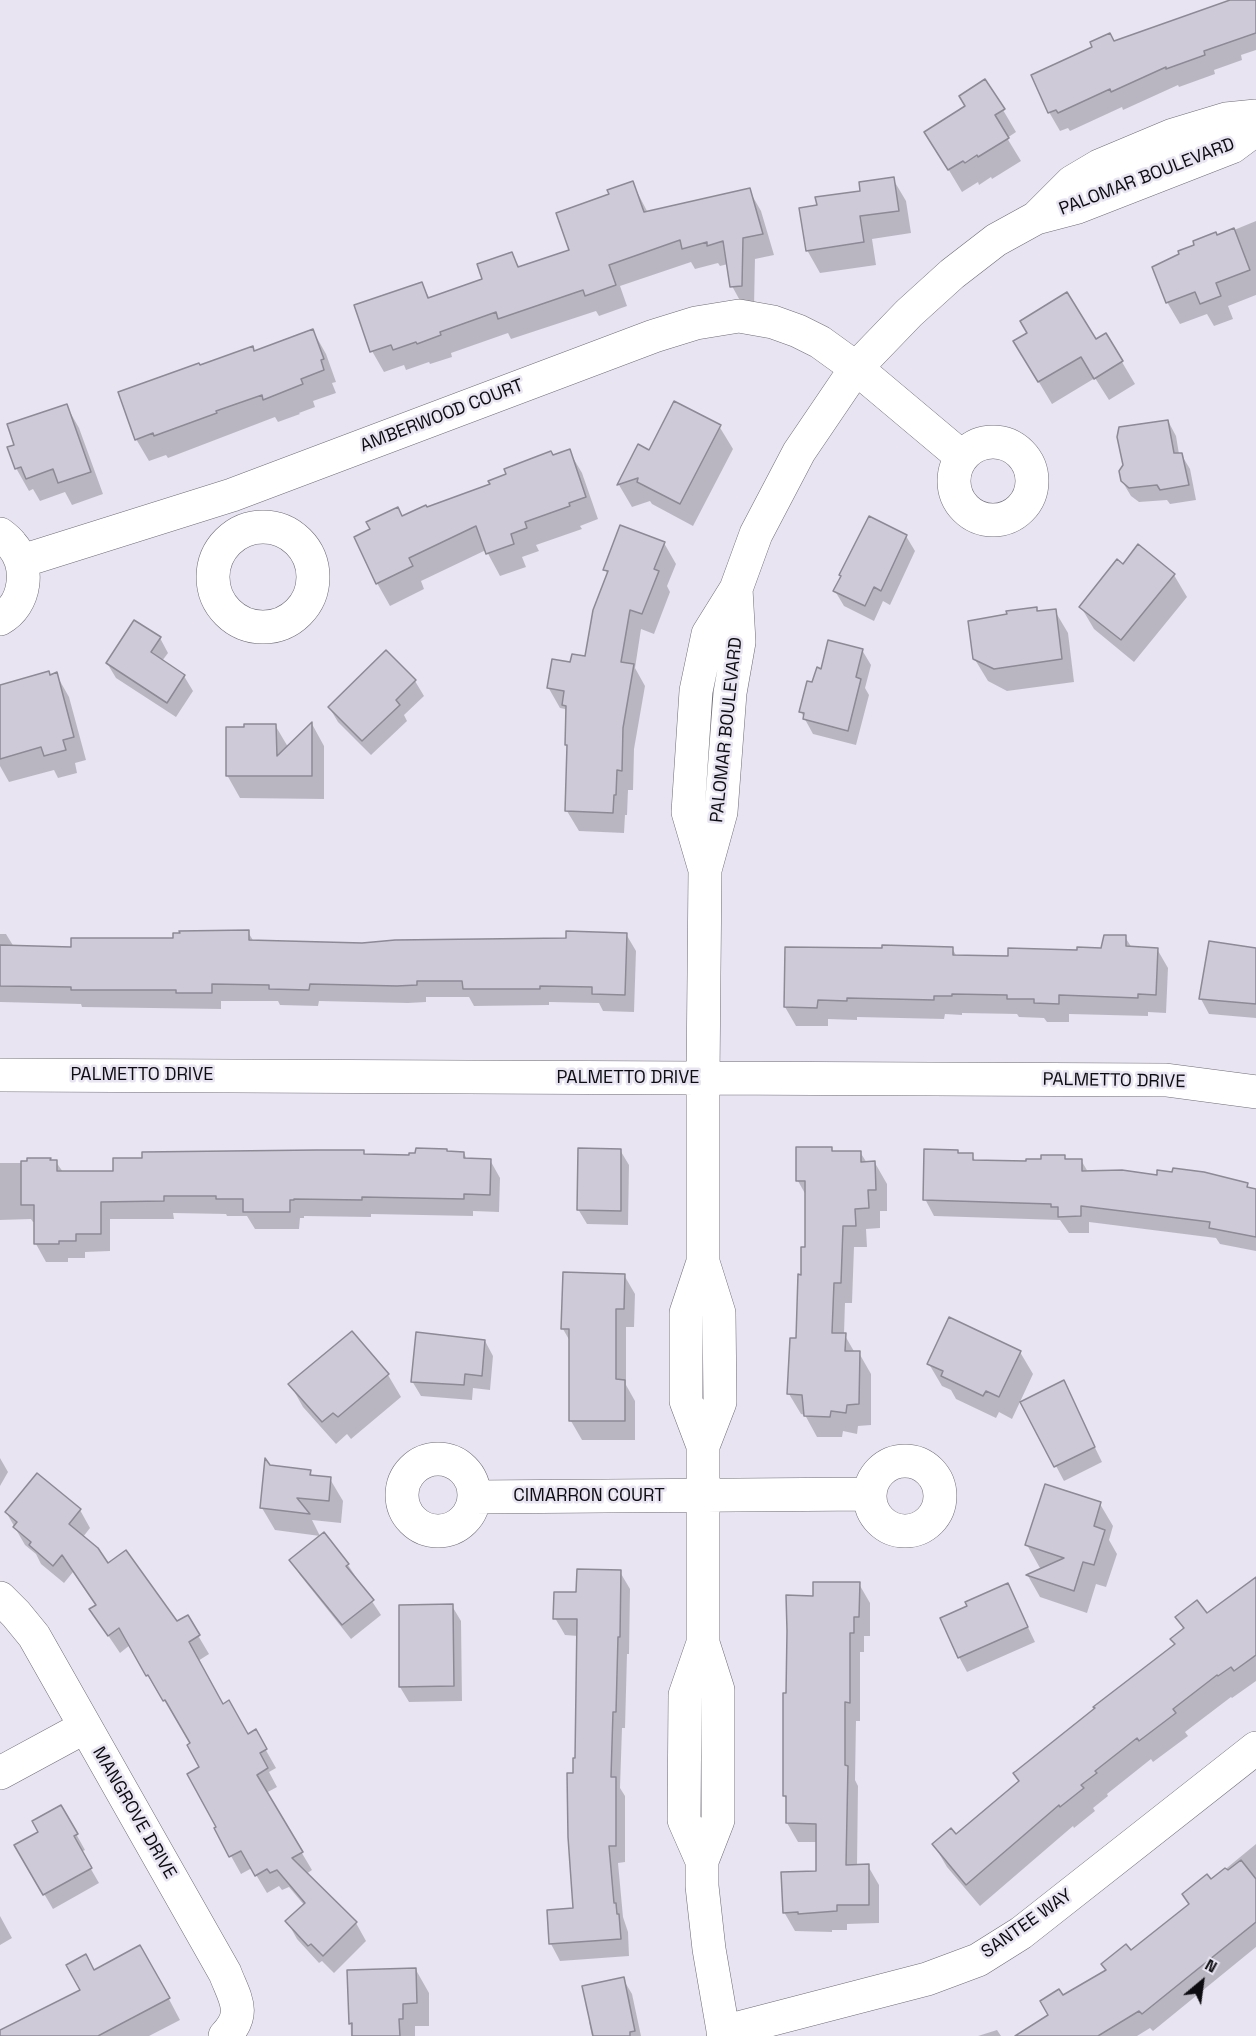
<!DOCTYPE html>
<style>
body{margin:0}
#map{position:relative;width:1256px;height:2036px;overflow:hidden;background:#e9e4f2;font-family:"Space Grotesk",sans-serif}
canvas{display:block}
.north{position:absolute;left:1172px;top:1952px;width:60px;height:60px;-webkit-text-stroke:4px #e9e4f2;paint-order:stroke;rotate:29deg;font-size:16px;font-weight:700;line-height:24px;text-align:center;color:#0d0c10}
.north::after{content:'';display:block;margin:auto;width:21px;height:27px;background:#0d0c10;clip-path:polygon(50% 0,100% 100%,50% 72%,0 100%)}
</style>
<div id="map">
<canvas width="1256" height="2036"></canvas>
<div class="north">N</div>
</div>
<script>
const c = document.querySelector('canvas').getContext('2d');
c.lineJoin = 'round';
function paint(path, color) { c.fillStyle = color; c.fill(path, 'evenodd'); }
function stroke(path, color, width, dash) { c.strokeStyle = color; c.lineWidth = width; c.lineCap = dash ? 'butt' : 'round'; c.setLineDash(dash || []); c.stroke(path); }
function label(font, color, halo, rows, align = 'center') {
  c.font = font + ' "Space Grotesk",sans-serif'; c.lineWidth = 5; c.setLineDash([]); c.textBaseline = 'middle'; c.strokeStyle = halo; c.fillStyle = color; for (const [text, x, y, turn = 0] of rows) {
    c.save(); c.translate(x, y); c.rotate((+turn || 0) * Math.PI / 180); c.textAlign = isNaN(turn) ? turn : align; if (halo) c.strokeText(text, 0, 0); c.fillText(text, 0, 0); c.restore();
  }
}
const shadow = new Path2D(`
 M1236,0h20v50l-15,5 1,5 -28,10 1,4 -36,13 -1,-2 -55,25 -1,-3 -52,24 -2,-3 -8,3 -11,-19 65,-70z
 M1003,110l13,22 -9,6 14,23 -29,18 -1,-2 -12,8 -1,-3 -16,10 -36,-60z
 M893,179l13,22 5,32 -39,6 4,26 -56,8 -13,-23 11,-43z
 M632,182l16,31 101,-23 12,21 13,44 -19,4 -1,48 -10,1 -12,-22 -4,-22 -8,2 -2,-3 -23,6 -4,-7 -71,24 7,20 -28,10 -3,-5 -85,28 -3,-6 -57,20 1,4 -22,7 -1,-2 -23,8 -2,-5 -20,7 -12,-21 -17,-45 66,-23 9,16 54,-19 27,-26 9,14 51,-17 40,-56z
 M1256,221v74l-28,11 5,13 -19,7 -7,-12 -27,10 -13,-22 50,-65z
 M313,331l13,23 10,28 -4,1 4,10 -23,8 2,6 -16,6 1,1 -22,8 -3,-5 -107,41 -2,-3 -17,6 -13,-22 64,-72 54,-15z
 M1106,335l29,49 -26,16 -14,-22 -43,26 -24,-40 67,-23z
 M66,405l13,23 24,66 -31,11 -7,-13 -25,9 -7,-12 -4,2 -13,-23z
 M1168,421l8,15 3,18h2l9,15 6,31 -26,4 -3,-4 -28,2 -8,-6 -9,-15z
 M719,426l14,23 -40,77 -41,-22 -2,-3 -18,6 -13,-22 20,-39 11,6z
 M569,451l13,22 16,46 -18,7 2,3 -46,16 3,6 -17,6 4,10 -26,9 -14,-26 -65,31 3,8 -34,17 -13,-23 26,-65 89,-33z
 M906,536l9,15 -25,54 -7,-4 -9,20 -30,-15 -9,-15z
 M664,543l12,21 -9,22 3,6 -16,42 -13,-5 -6,39 10,18 -11,63 -1,41h-5l-1,25h-2l-1,18 -45,-2 -12,-20 2,-62 -2,-4v-33l-2,-3 -5,-1 -12,-21 24,-23 14,-6 22,-83 -3,-6z
 M1174,575l13,22 -53,65 -40,-33 -13,-22z
 M1036,608l3,5 16,-2 13,22 6,49 -67,9 -19,-10 -14,-23z
 M160,638l8,15 -6,8 22,15 9,15 -17,26 -60,-39 -9,-15z
 M862,650l9,15 -6,23 4,7 -13,50 -43,-11 -12,-22 12,-28 9,-14z
 M386,652l29,29 9,15 -20,19 3,6 -36,34 -33,-33 -9,-15z
 M56,674l13,23 17,63 -11,3 2,10 -19,5 -4,-8 -45,12 -9,-16v-79z
 M312,724l12,22v53l-84,-1 -13,-23 48,-50 13,22z
 M248,932l6,10 108,2 205,-5 59,-5 10,17 -2,61 -31,-1 -4,-8 -50,-1v3l-75,1 -5,-9h-43v5l-18,1 -89,-2 -1,5 -38,-1 -2,-4h-57v8l-139,-2 -1,-3 -81,-2v-68h6l8,13 59,1z
 M1125,937l7,11 25,1 11,19 -2,45 -18,-1v4l-79,-2v8h-22l-3,-4 -25,-1 -2,-3 -55,-1v2l-17,-1 -1,5 -87,-2v3l-29,-1v7h-32l-11,-19 167,-59 5,9 52,1 93,-9z
 M1210,943l46,6v69l-47,-4 -8,-15z
 M797,1149h34l3,3h26l7,11h8l12,21v27h-7v17l-14,1 1,18h-13l-2,56h-7l-1,31 11,19h4l12,21v51l-13,1 -1,8 -14,-3 -1,6h-25l-12,-22 -4,-1 -12,-20 8,-54 5,-64 5,-27v-52l-9,-16z
 M620,1150l9,15 -1,60 -41,-1 -9,-15z
 M957,1151l2,4h13l4,7 51,1 37,-7 3,5 14,-1 7,12 159,12 2,5 7,1v61l-36,-7 -4,-6 -127,-16v11h-20l-9,-13 -126,-4 -9,-17z
 M363,1152l2,4h46l53,-3 3,7h23l10,18 -1,34 -26,-1v5l-102,-2v3l-67,-1v2h-4l-1,11h-44l-8,-13h-20l-1,-2 -53,-1 1,6h-64v32l-25,1v6h-17v4h-22l-10,-18v-22h-3l-2,-3 -31,1v-57h28l22,-4 1,3h5l7,10h52z
 M624,1275l11,19 -1,33h-8v58l9,16v39h-53l-11,-19v-78l-8,-14z
 M485,1341l8,15 -3,34 -17,-2 -1,12 -51,-4 -9,-15z
 M1020,1352l13,22 -21,45 -13,-7 -3,6 -40,-19 -5,-9 -9,-4 -13,-22z
 M388,1375l13,22 -50,42 -4,-5 -11,10 -33,-37 -13,-23z
 M1063,1382l39,80 -38,19 -42,-79z
 M0,1458l8,14 -8,14z
 M269,1466l41,5 3,6 17,2 13,22 -2,22 -29,-3 8,16 -45,-6 -13,-22z
 M1100,1504l13,22 -4,14 8,14 -11,33 -10,-3 -9,29 -47,-16 -12,-21 15,-7 -3,-1 -13,-23z
 M80,1510l10,18 -7,9 25,28 69,58 10,-6 22,37 -11,7 25,45 24,29 8,-4 21,37 -7,4 8,15 -11,6 46,77 -6,4 50,49 10,18 -32,32 -12,-12 -3,2 -22,-24 -10,-18 18,-15 -16,-19 -7,3 -3,-4 -12,7 -15,-25 -11,6 -25,-45 3,-2 -18,-60 -9,-24 -32,-51 -2,1 -28,-48 -10,8 -29,-43 5,-4 -23,-34 -9,11 -23,-19 -5,-10 -11,-9 -19,-33z
 M291,1560l57,5 33,50 -30,24 -51,-64z
 M620,1572l10,17 -1,65h-2l-2,74h-3l-2,60 5,8v66l-7,1 5,54 5,15 1,24 -69,5 -9,-17 24,-35v-134l3,-139 -13,-1 -10,-17 23,-24z
 M1256,1578v103l-24,17 -1,-1 -46,35 3,4 -35,26 -2,-3 -44,35 1,2 -15,12 2,3 -21,17 -1,-2 -93,80 -33,-39 -13,-22 21,-9 221,-191 8,-15 -7,-13 30,-2z
 M859,1584l11,19v33h-6v16h-4v69h-4l-1,59 3,6 -1,80h11l11,19v38l-32,1v6h-15v2l-37,-1 -11,-19 33,-39v-31h-19l-11,-19v-22l-3,-6 3,-101 27,-97z
 M1008,1585l27,57 -68,30 -8,-15 10,-50z
 M452,1606l9,15 1,80 -53,1 -9,-15z
 M61,1807l24,43 -4,2 18,31 -46,26 -37,-63 24,-14z
 M1256,1844v103l-103,84 -3,-3 -13,8h-119l32,-20 13,-19 44,-26 83,-66 21,-24z
 M0,1916l12,22 -12,7z
 M152,1967l28,53 -31,16h-149l82,-45 12,-19z
 M416,1970l13,23v33h-14v10h-64l-2,-64z
 M623,1979l9,15 9,42h-49l-3,-14h3z
 M997,2030l4,6h-23z`);
const building = new Path2D(`
 M1230,0h26v33l-52,18 1,4 -39,14v-2l-55,25 -1,-3 -52,24 -2,-3 -8,3 -17,-38 61,-28 -2,-5 20,-9 4,8z
 M985,79l20,30 -10,6 14,23 -31,19 -1,-2 -12,8 -2,-2 -15,9 -24,-38 41,-26 -6,-10z
 M894,177l5,34 -39,5 4,26 -58,9 -7,-43 18,-3 -2,-8 45,-6 -1,-9z
 M633,181l11,31 106,-24 13,46 -20,4 -1,48 -12,1 -7,-46 -16,5v-4l-25,7 -2,-9 -71,25 7,20 -31,11 -2,-6 -85,29 -2,-7 -56,20 1,3 -24,9 -1,-2 -23,8 -2,-5 -21,7 -16,-47 68,-23 6,16 54,-19 -5,-15 35,-12 6,15 51,-17 -13,-37 53,-19 -2,-4z
 M1234,228l16,42 -34,13 5,13 -21,8 -5,-12 -29,11 -14,-36 27,-13 -1,-3 16,-6 -1,-4 23,-9 1,3z
 M1067,292l29,47 10,-6 17,28 -29,18 -13,-22 -43,25 -25,-41 14,-8 -7,-12z
 M313,329l11,30 -3,1 3,10 -23,9 2,5 -40,16 -1,-5 -46,16 1,2 -63,23 -1,-3 -18,7 -17,-48 81,-29 1,2 53,-19 1,5z
 M674,401l47,24 -41,79 -43,-22 1,-4 -21,7 21,-41 11,6z
 M67,404l24,68 -33,11 -5,-14 -27,10 -5,-12 -6,2 -8,-22 7,-2 -7,-21z
 M1168,420l6,33h8l7,32 -29,5 -3,-5 -28,3 -8,-7 -2,-10 4,-6 -6,-28 2,-10z
 M570,449l16,48 -17,6 1,3 -45,16 2,6 -16,6 3,10 -28,10 -10,-28 -67,32 4,8 -37,18 -22,-47 16,-8 -4,-7 32,-15 4,9 24,-11 1,2 63,-23 -2,-3 18,-7 -2,-5 26,-10 21,-8 2,4z
 M869,516l38,19 -26,56 -7,-4 -9,19 -32,-15 8,-15 -2,-1z
 M620,525l45,17 -11,27 5,2 -17,43 -12,-4 -9,52 13,2 -11,64 -1,43 -5,-1 -1,25h-2l-1,18 -48,-2 2,-66h-2l1,-39 -4,-1 2,-14 -17,-3 5,-29 18,3 2,-8 13,2 8,-46 15,-39 -5,-1z
 M1138,544l37,30 -54,66 -42,-33 38,-48 6,5z
 M1037,607v4l19,-2 6,50 -68,10 -21,-10 -5,-38 39,-7 -1,-3z
 M134,620l27,17 -10,15 34,23 -18,28 -61,-40z
 M828,640l35,9 -7,28 5,2 -13,52 -45,-12 1,-6 -5,-1 8,-31 5,1 5,-15 4,2z
 M386,650l30,30 -20,20 4,5 -38,36 -34,-34z
 M49,671l1,4 7,-3 17,65 -11,3 3,10 -22,6 -3,-9 -41,12v-74z
 M312,722v54h-86v-49h18v-3h32l1,32z
 M249,930v10l113,3 33,-3 171,-2v-7l61,2 -2,62 -33,-1v-7l-52,-1v3h-77l-1,-8h-45v4l-20,1 -87,-2 -1,6 -40,-1v-4l-57,-1v9h-36v-3h-105v-3l-71,-1v-41l71,2v-9h102v-5h7l-1,-2z
 M1104,935h22v11l32,2 -2,47 -18,-1v4l-79,-3v9l-25,-1v-4h-27v-4l-55,-1v2h-18v4l-87,-2v3l-29,-1 -1,8 -33,-1 1,-60 97,1v-3l71,2v8l55,1v-8l69,2v-3l24,1z
 M1209,941l47,7v56l-57,-5z
 M796,1147h36v4h29v11l14,-1 1,29h-8l1,18 -14,1 1,17h-13l-2,57h-7l-2,50h14l-1,18h15l-1,53 -12,1 -1,8 -15,-2 -1,6 -26,-1 -2,-21 -15,-1 3,-56h6l2,-64 3,1v-28h4v-66h-9z
 M416,1148l31,1v2l17,1v6l27,1 -1,36 -26,-1v5l-102,-2v3l-68,-1v1h-4v12h-47v-13h-27v-3h-52v5l-63,1v32h-25v7h-17v3h-25v-39h-13v-44h6v-3h24l-1,2h7v11h56v-13h29v-6l174,-2h48v4l45,1v-2h6z
 M578,1148l43,1v62l-44,-1z
 M924,1149l34,1v3h15v7l53,1v-2h15v-4h24v4h17v12l40,-1 35,5v-5l15,2 1,-4 31,4 44,11 -1,4 9,2v48l-47,-9 1,-6 -129,-16v10l-23,1v-10h-7v-3l-128,-4z
 M563,1272l62,2 -1,35h-8v70l9,1v41h-56v-92h-8z
 M949,1317l72,34 -22,46 -13,-6 -3,5 -42,-20 2,-5 -16,-7z
 M352,1331l37,43 -51,43 -5,-4 -11,9 -34,-38z
 M416,1332l69,8 -3,36 -17,-2 -1,11 -53,-3z
 M1064,1380l31,67 -41,20 -34,-65z
 M265,1458l5,7 41,5 -1,5 21,2 -2,24 -32,-3 13,16 -50,-6z
 M37,1473l44,36 -12,15 29,24 10,15 18,-13 51,71 11,-6 12,20 -11,7 34,62 6,-4 19,34 8,-5 11,20 -7,4 8,15 -11,7 46,77 -11,6 65,64 -34,34 -12,-12 -3,2 -23,-25 20,-18 -28,-33 -7,3 -3,-4 -12,7 -14,-25 -12,6 -15,-29 2,-1 -29,-53 12,-7 -12,-22 3,-2 -25,-43 -2,1 -15,-26 -2,1 -27,-48 -11,8 -19,-27 7,-4 -34,-50 -9,11 -24,-21 2,-3 -18,-15 4,-5 -12,-10z
 M1045,1484l56,18 -7,24 11,4 -11,35 -11,-3 -9,29 -48,-16 38,-17 -39,-13z
 M324,1532l25,32 -3,2 28,34 -32,25 -53,-65z
 M577,1569l44,1 -1,67h-2l-2,75h-3l-2,65h5v69h-7l5,57h2l1,11h2l2,25 -72,5 -2,-34 26,-2 -5,-71 -1,-64h6v-15h2l2,-139h-24l1,-27h22z
 M1256,1577v78l-22,16 -3,-4 -13,9 -1,-1 -44,34 3,4 -37,28 -2,-3 -42,33 2,2 -16,12 3,3 -24,19 -1,-2 -93,80 -34,-41 19,-16 5,6 63,-53 -6,-8 3,-2 79,-63 -2,-1 82,-63 -5,-5 14,-11 -9,-11 22,-17 10,13z
 M813,1582h47l-1,35h-5v16h-4v70l-5,-1v63l3,1 -2,99 23,-1v41h-32v6l-39,3v-2l-15,1 -2,-41 35,-1v-47l-30,-1v-27h-3v-103h3l1,-62 -1,-36 27,1z
 M1008,1583l20,44 -70,31 -18,-40 27,-12 -2,-4z
 M453,1604l1,82 -55,1v-82z
 M61,1805l17,29 -4,2 18,32 -49,27 -29,-50 24,-13 -6,-11z
 M1241,1860l15,19v43l-114,92 -3,-3 -41,25h-83l33,-21 -8,-14 19,-12 4,6 43,-25 -5,-6 25,-20 5,6 58,-46 -7,-10 25,-20 4,5 14,-11 3,2z
 M140,1945l30,53 -72,38h-98v-6l80,-40 -14,-25 20,-11 8,16z
 M416,1968l1,35 -14,1v15h-4l1,17h-48v-13l-3,1 -2,-54z
 M624,1977l11,54 -5,1v4h-37l-11,-50z`);
const minor = new Path2D(`
 M1036,218l36,-36 27,-16 74,-31 53,-16 30,-3
 M954 481a39 39 0 1 1 78 0a39 39 0 1 1-78 0Z
 M213 577a50 50 0 1 1 100 0a50 50 0 1 1-100 0Z
 M0,534c4,3 8,6 11,10 20,22 15,61 -11,75
 M22,561l210,-66 422,-159 42,-13 43,-7 34,6 25,9 22,11 36,26 106,89
 M705,870l-17,-58 8,-121 12,-57 28,-45 20,-55 43,-82 57,-84 53,-55 43,-39 44,-34 40,-22 42,-11 154,-60 24,-18
 M0,1075l1166,5 90,12
 M703,1262l-17,51v88l17,45
 M402 1495a36 36 0 1 1 72 0a36 36 0 1 1-72 0Z
 M870 1496a35 35 0 1 1 70 0a35 35 0 1 1-70 0Z
 M474,1497l396,-3
 M0,1598l16,16 18,22 191,337c10,26 22,40 0,63
 M0,1773l85,-46
 M702,1861l-18,-41 1,-125 18,-52
 M723,2032l204,-53 51,-19 43,-27 235,-185
 M724,2036l-15,-87 -7,-63v-25l16,-41v-130l-15,-47v-197l17,-44 -1,-89 -16,-51v-184l2,-208 16,-58 9,-119 9,-51 -3,-53`);
const streetNames = [
 ["PALOMAR BOULEVARD",1147,177,-21],
 ["AMBERWOOD COURT",442,416,-21],
 ["PALOMAR BOULEVARD",727,730,-84],
 ["PALMETTO DRIVE",142,1075],
 ["PALMETTO DRIVE",628,1078],
 ["PALMETTO DRIVE",1114,1081,1],
 ["CIMARRON COURT",589,1496],
 ["MANGROVE DRIVE",134,1813,60],
 ["SANTEE WAY",1027,1924,-35]
];
paint(shadow, '#0003');
paint(building, '#cecad8');
stroke(building, '#8d8995', 1.5);
stroke(minor, '#6f6b77', 34);
stroke(minor, '#fff', 33);
label('18px', '#0d0c10', '#e9e4f2', streetNames);
</script>
